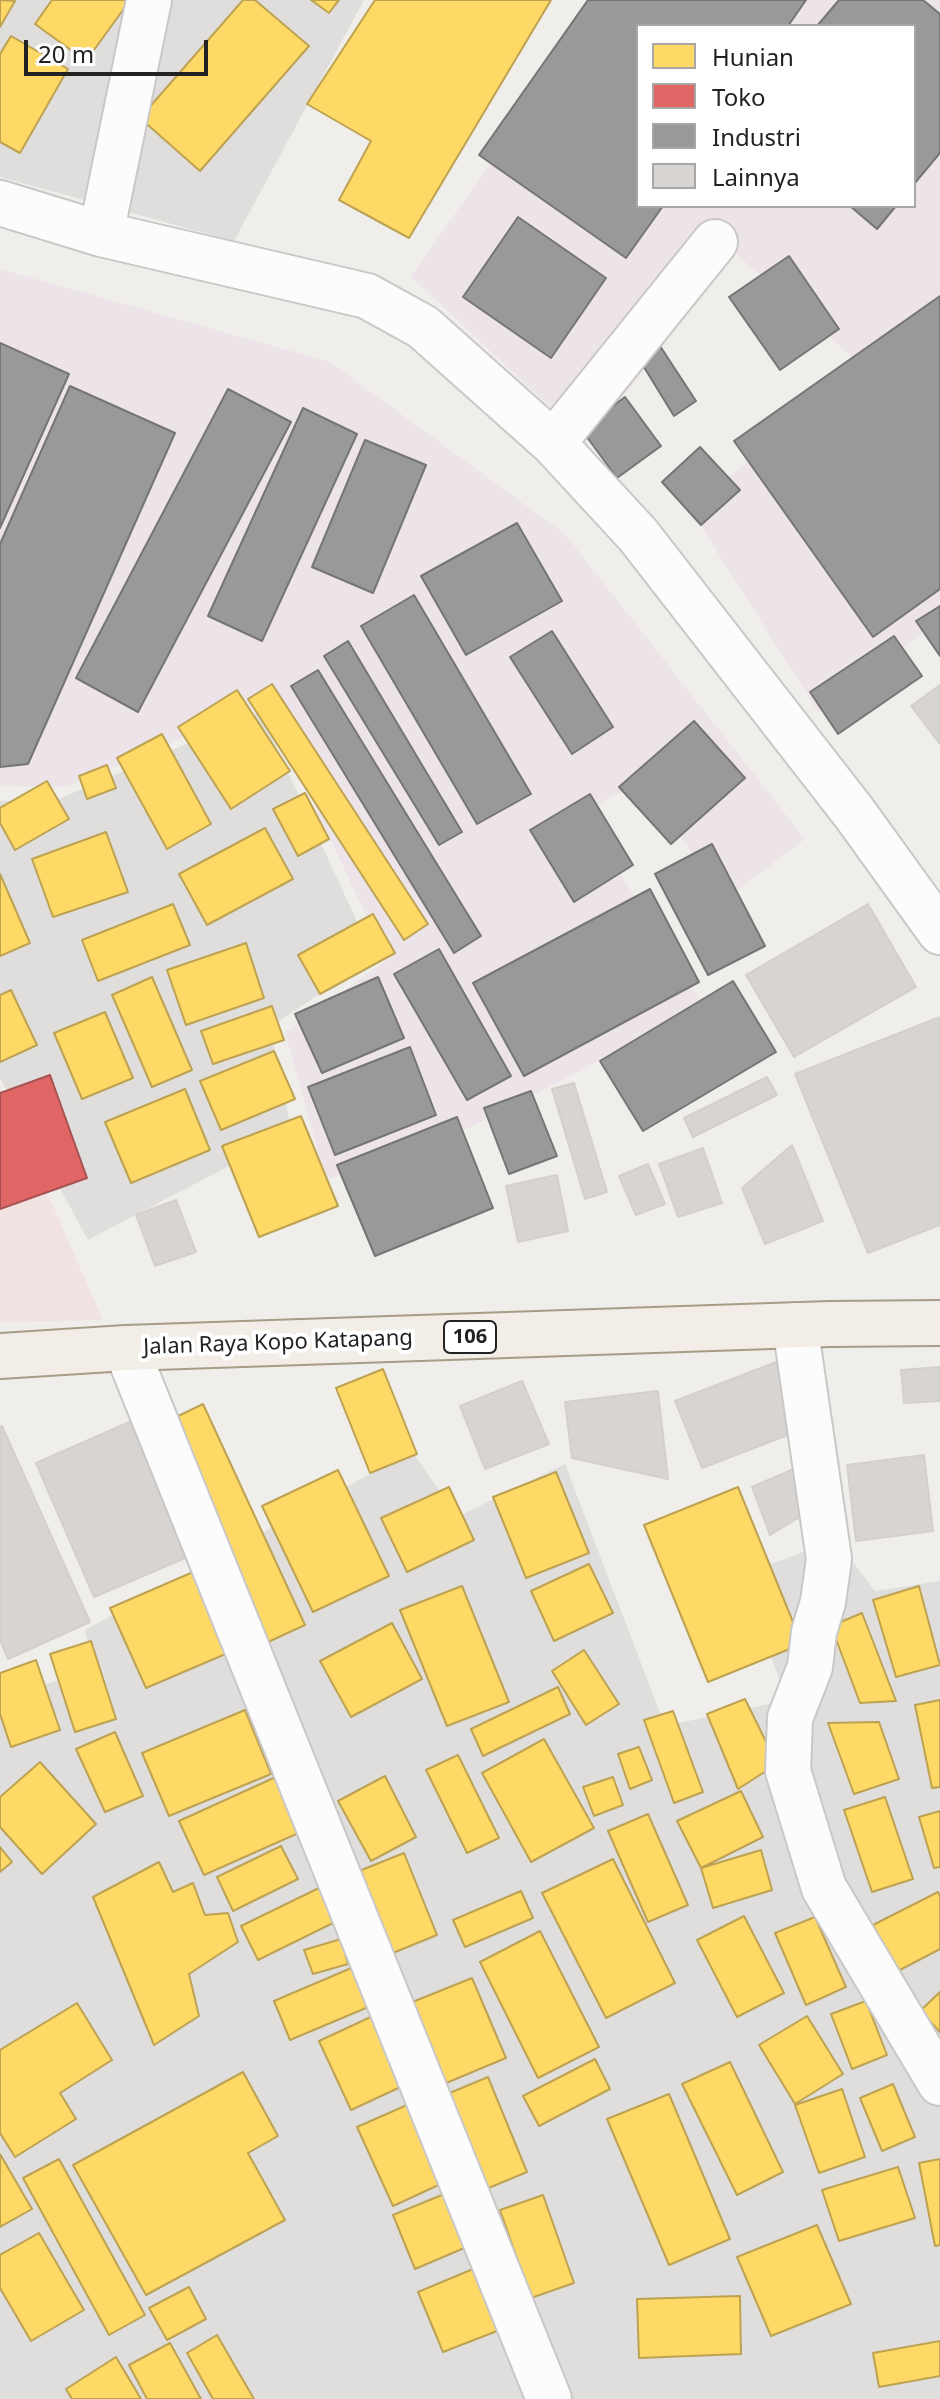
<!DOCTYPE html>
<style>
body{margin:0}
#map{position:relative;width:940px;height:2399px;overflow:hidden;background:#f0eeeb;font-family:"Noto Sans",sans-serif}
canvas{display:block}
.legend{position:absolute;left:636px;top:24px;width:280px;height:184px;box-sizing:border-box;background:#fff;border:2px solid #a7a7a7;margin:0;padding:10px 14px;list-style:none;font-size:24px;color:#222}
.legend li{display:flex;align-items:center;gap:16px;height:40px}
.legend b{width:40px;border:2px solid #a7a7a7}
.scale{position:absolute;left:24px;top:40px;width:184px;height:36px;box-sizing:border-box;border:4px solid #222;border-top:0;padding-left:10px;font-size:24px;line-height:28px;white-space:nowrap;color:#222;-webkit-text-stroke:6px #fff;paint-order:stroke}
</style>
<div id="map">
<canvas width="940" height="2399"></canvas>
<ul class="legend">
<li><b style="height:22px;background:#ffd966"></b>Hunian</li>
<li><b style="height:22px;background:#e06666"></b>Toko</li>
<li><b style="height:22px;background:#999"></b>Industri</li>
<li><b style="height:22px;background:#d7d4d2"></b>Lainnya</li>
</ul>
<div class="scale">20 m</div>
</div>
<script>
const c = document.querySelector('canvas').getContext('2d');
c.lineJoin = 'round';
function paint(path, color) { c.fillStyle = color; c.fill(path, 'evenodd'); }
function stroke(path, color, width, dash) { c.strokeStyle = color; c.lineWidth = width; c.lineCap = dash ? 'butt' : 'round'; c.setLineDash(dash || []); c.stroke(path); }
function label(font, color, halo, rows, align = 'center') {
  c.font = font + ' "Noto Sans",sans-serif'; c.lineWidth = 8; c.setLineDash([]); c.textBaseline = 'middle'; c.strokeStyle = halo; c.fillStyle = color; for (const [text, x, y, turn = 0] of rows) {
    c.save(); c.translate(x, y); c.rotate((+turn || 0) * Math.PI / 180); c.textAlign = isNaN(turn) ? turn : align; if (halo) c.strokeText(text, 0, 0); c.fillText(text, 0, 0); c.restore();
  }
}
const residential = new Path2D(`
 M0,0h364l-130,241 -234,-64z
 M260,712l114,246 -104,69 22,106 -204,107 -88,-162v-277l52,1z
 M412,1451l45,66 108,-53 100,262 122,-26 -46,-125 95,-35 39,51 65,-10v818h-940v-703l95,-25 -10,-41z`);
const commercial = new Path2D(`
 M0,1085l103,235 -103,2z`);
const industrial = new Path2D(`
 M603,0h337v620l-121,93 -129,-204 172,-143 -128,-114 -146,190 -177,-165zM638,26h276v180h-276z
 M0,269l330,93 235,172 240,305 -78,59 -88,-114 -57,28 121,195 -228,118 -149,55 -41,-148 102,-72 -121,-258 -200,85 -66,-1z`);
const homes = new Path2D(`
 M0,0l15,1 -15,26z
 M52,0h72l4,3 -42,58 -51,-37z
 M243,0h12l54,46 -109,125 -60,-53z
 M311,0h28l-10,13z
 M375,0h176l-142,238 -70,-38 32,-59 -64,-37z
 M11,36l57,33 -48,84 -20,-11v-88z
 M272,684l156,240 -24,16 -156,-241z
 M237,690l53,81 -59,38 -53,-82z
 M162,734l49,90 -44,25 -50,-91z
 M107,765l9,23 -29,11 -8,-23z
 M47,781l22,38 -54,31 -15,-27v-15z
 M305,793l24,46 -31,17 -25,-47z
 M265,828l28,51 -86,46 -28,-51z
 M106,832l22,60 -75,25 -21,-58z
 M0,874l30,69 -30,13z
 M173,904l17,41 -92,36 -16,-41z
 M373,914l22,39 -75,41 -22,-39z
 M246,943l18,55 -78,27 -19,-55z
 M152,977l40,93 -40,17 -40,-92z
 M11,990l26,55 -37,17v-67z
 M272,1006l12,34 -71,24 -12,-33z
 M105,1012l28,66 -51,21 -28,-66z
 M274,1051l21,48 -74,31 -21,-49z
 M185,1089l25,61 -79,33 -26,-61z
 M301,1116l37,90 -79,31 -37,-91z
 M383,1369l34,85 -47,19 -34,-85z
 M203,1404l102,221 -37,17 -100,-221z
 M338,1470l51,106 -76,36 -51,-106z
 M556,1472l33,81 -63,25 -33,-81z
 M449,1487l25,53 -67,32 -26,-54z
 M738,1487l64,157 -94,38 -64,-157z
 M589,1564l24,49 -59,28 -23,-50z
 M200,1569l35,81 -89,38 -36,-80z
 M462,1586l47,116 -62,24 -47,-116z
 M919,1586l21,79 -44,12 -23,-77z
 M862,1613l34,88 -36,2 -29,-77z
 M392,1623l30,56 -71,38 -31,-56z
 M91,1641l25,78 -41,13 -25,-78z
 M584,1650l35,54 -33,21 -34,-54z
 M36,1660l24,70 -49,17 -11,-33v-41z
 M558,1687l12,27 -87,42 -12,-27z
 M745,1699l32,65 -39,25 -31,-75z
 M940,1700v87l-8,1 -17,-83z
 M245,1710l26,64 -102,42 -27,-63z
 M673,1711l30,81 -29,11 -30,-83z
 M879,1722l20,57 -45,15 -26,-71z
 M115,1732l28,64 -38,16 -29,-63z
 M544,1739l50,89 -63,34 -49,-89z
 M639,1747l13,33 -22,9 -12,-35z
 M458,1755l41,83 -32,15 -41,-83z
 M40,1762l56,62 -54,50 -42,-47v-30z
 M278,1776l25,55 -99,44 -25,-54z
 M385,1776l31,61 -45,24 -33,-60z
 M613,1777l10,28 -29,11 -11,-29z
 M741,1791l22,46 -62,31 -24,-47z
 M885,1797l28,82 -41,13 -28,-82z
 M940,1811v56l-6,1 -15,-51z
 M648,1814l40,91 -40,17 -40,-91z
 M281,1846l17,33 -65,32 -16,-34z
 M0,1847l12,15 -12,10z
 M761,1850l11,40 -59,18 -12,-40z
 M404,1853l33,82 -54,22 -34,-82z
 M613,1859l62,124 -69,35 -64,-125z
 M159,1862l14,30 20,-9 12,32 23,-2 10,29 -49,32 10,42 -45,29 -61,-148z
 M321,1887l16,34 -79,39 -17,-34z
 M521,1891l12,27 -68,29 -12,-27z
 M938,1892l2,4v53l-44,23 -23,-47z
 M744,1916l40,77 -47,24 -40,-77z
 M815,1917l31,70 -40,18 -31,-72z
 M540,1931l59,116 -61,31 -58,-116z
 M341,1939l7,25 -35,10 -9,-24z
 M356,1966l17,39 -83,35 -16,-39z
 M472,1978l34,80 -67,28 -34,-81z
 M940,1992v40l-20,-21z
 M866,2001l21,54 -35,14 -21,-55z
 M77,2003l35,57 -52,33 16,26 -61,38 -15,-24v-83z
 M375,2015l32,69 -56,26 -32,-69z
 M807,2016l36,58 -48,30 -36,-59z
 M595,2059l15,30 -71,37 -16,-30z
 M730,2062l53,110 -46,23 -55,-111z
 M243,2072l35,64 -30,17 37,67 -139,75 -73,-130z
 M488,2077l39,95 -48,20 -39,-95z
 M893,2084l22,53 -33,14 -22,-53z
 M842,2089l23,68 -46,16 -24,-68z
 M669,2094l61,145 -61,26 -62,-146z
 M407,2105l36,78 -50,23 -36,-79z
 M0,2154l32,55 -32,18z
 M59,2159l86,156 -36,20 -86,-157z
 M940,2159v86l-5,1 -16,-83z
 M898,2167l17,51 -76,23 -17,-51z
 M454,2190l22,53 -61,26 -22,-54z
 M543,2195l31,88 -43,15 -31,-88z
 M817,2225l34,79 -80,32 -34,-79z
 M39,2233l45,77 -53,31 -31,-53v-33z
 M485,2264l25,62 -67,26 -25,-60z
 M189,2287l17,32 -39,21 -18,-32z
 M740,2296l1,58 -102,4 -2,-59z
 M217,2335l37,64h-41l-26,-46z
 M940,2341v35l-61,11 -6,-34z
 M170,2343l31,56h-54l-18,-34z
 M116,2357l25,42h-69l-6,-10z`);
const shops = new Path2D(`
 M50,1075l37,103 -87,31v-116z`);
const industry = new Path2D(`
 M588,0h218l-18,26h-150v180h25l-37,52 -147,-103z
 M839,0h84l17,14v139l-26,31v-158h-97z
 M850,206h46l-19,23z
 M518,217l88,61 -55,80 -88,-61z
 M789,256l50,73 -59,41 -51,-73z
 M940,296v293l-67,48 -139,-196z
 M0,343l69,31 -69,154z
 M660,346l36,55 -22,15 -35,-57z
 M70,386l105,47 -147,331 -28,3v-223z
 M228,389l63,33 -153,290 -62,-34z
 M625,397l36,49 -44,32 -36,-49z
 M303,408l54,26 -95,207 -54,-25z
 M365,440l61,25 -53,128 -61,-26z
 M700,447l40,43 -39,35 -39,-43z
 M517,523l45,78 -96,54 -45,-79z
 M414,595l117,199 -54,30 -116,-198z
 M940,606v50l-24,-35z
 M552,631l61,96 -41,27 -62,-97z
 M894,636l28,40 -84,58 -28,-42z
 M348,641l114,191 -23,13 -115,-189z
 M318,670l163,266 -27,17 -163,-267z
 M694,721l51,57 -74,66 -52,-57z
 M590,794l43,71 -59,37 -44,-72z
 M712,844l53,102 -57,29 -53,-101z
 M650,889l49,93 -175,94 -51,-93z
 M439,949l72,127 -44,24 -73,-126z
 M378,977l26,61 -82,35 -27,-59z
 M733,981l43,71 -133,79 -43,-70z
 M410,1047l26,68 -101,40 -27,-68z
 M531,1091l26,65 -48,18 -25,-66z
 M457,1117l36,91 -118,48 -38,-91z`);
const building = new Path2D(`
 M940,685v59l-29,-38z
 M868,904l48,83 -122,70 -48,-82z
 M940,1017v208l-72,28 -73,-179z
 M767,1077l10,18 -84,42 -9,-19z
 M574,1083l33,109 -22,7 -33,-110z
 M792,1145l31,76 -58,23 -23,-56z
 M703,1148l19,55 -44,14 -19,-53z
 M648,1164l17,40 -29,11 -17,-39z
 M557,1175l11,56 -50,11 -12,-56z
 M176,1200l20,52 -41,14 -19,-51z
 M779,1361l27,67 -104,40 -27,-67z
 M940,1367v34l-36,2 -3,-33z
 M522,1381l27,63 -64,25 -25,-63z
 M658,1391l10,88 -96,-21 -7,-56z
 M141,1417l58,135 -105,45 -58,-134z
 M2,1426l88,196 -82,37 -8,-19v-213z
 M924,1455l9,76 -77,10 -9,-76z
 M796,1468l17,41 -43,26 -18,-48z`);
const minor = new Path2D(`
 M0,203l101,31 266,62 56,31 130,116 85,92 217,279 85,118
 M101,234l48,-234
 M553,443l162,-201
 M795,1325l34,234 -6,43 -9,30 -4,35 -20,51 -2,53 36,117 116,195
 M126,1348l423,1051`);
const major = new Path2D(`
 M0,1356l126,-8 704,-24 110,-1`);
const shields = [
 [470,1337,52]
];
const shieldNames = [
 ["106",470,1337]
];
const streetNames = [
 ["Jalan Raya Kopo Katapang",278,1343,-2]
];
paint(residential, '#dfdedc');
paint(commercial, '#f1e3e1');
paint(industrial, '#ede4e9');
paint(homes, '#ffd966');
stroke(homes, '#bda252', 2);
paint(shops, '#e06666');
stroke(shops, '#a75252', 2);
paint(industry, '#999');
stroke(industry, '#757575', 2);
paint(building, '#d7d4d2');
stroke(building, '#d3d0cc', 2);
stroke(minor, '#c9c8c7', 48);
stroke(major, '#a79c86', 48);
stroke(minor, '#fdfcfc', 44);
stroke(major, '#f3ede7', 44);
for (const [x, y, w] of shields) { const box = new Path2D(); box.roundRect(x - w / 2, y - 16, w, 32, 6); c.fillStyle = '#fff'; c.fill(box); stroke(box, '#222', 2); }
label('bold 20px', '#222', null, shieldNames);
label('22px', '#222', '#fff', streetNames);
</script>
